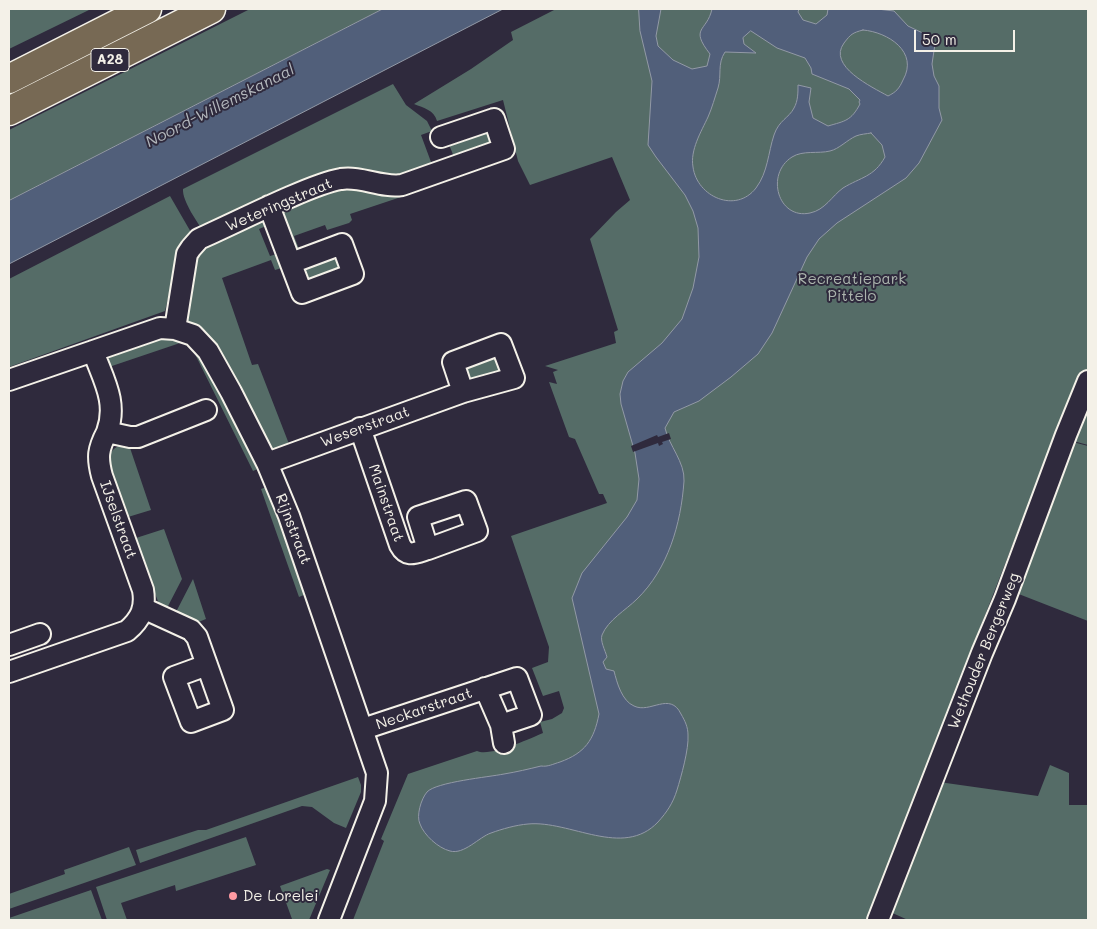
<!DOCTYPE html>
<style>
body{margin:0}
#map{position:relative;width:1097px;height:929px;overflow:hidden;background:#2f2a3d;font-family:Mali,sans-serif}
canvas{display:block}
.frame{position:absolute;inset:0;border:10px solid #f4f1e8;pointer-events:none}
.scale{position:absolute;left:914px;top:30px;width:101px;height:22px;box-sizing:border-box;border:2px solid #f4f1e8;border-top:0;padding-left:6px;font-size:15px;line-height:18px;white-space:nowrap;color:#f4f1e8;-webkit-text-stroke:4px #2f2a3d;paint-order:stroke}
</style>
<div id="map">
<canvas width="1097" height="929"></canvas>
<div class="frame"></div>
<div class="scale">50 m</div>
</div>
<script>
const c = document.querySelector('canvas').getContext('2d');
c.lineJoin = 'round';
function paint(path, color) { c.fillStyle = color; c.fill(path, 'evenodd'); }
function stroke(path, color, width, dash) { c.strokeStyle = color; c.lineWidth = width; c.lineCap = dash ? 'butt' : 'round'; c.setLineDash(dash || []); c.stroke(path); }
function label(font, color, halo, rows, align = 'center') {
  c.font = font + ' Mali,sans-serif'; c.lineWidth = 4; c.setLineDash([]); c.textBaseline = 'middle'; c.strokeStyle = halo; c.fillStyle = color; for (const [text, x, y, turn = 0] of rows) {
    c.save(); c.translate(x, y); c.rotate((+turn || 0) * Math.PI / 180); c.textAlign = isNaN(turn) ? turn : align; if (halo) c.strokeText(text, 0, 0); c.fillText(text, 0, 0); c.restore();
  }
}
const green = new Path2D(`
 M9,9h82l-82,40z
 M250,9h133l-374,192v-71z
 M556,9h532v436l-33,-9 -189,484h-513l31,-79 -3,-2 27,-65 69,-23c13,6 52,-12 66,-18l-3,-11 12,-3 10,-6 2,-5 -5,-17 -16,5 -11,-28 16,-6 1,-15 -38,-111 96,-33 -4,-9h-4l-24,-55 -6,-2 -20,-55 8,2 -4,-12 5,-2 -13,-4 71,-23 -2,-11 4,-2 -28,-91 26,-27 14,-12 -18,-43 -82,28 -12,-24 -15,-61 -66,21c-3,-11 -13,-13 -23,-17l57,-35 42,-29 -2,-8z
 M393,84l13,21 21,16 5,10 -11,4 10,27 12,-2v3l-39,16 -56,-5 -143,60c-7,-11 -23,-33 -22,-45z
 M487,129l10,13 -43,15 -4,-10 1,-5z
 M426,184l2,4 -78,26 2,6 -3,3 -22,7 -2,-5 -31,11 7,18 -4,1 -15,-42 3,-5 57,-22z
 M170,196l22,38 -10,6 -17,71 -156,56v-88z
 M265,219l6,5 -12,5 11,27 10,-3 5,14 -10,3 -4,-10 -49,18 30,87 6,-1 31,80 9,-3 -9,5 -1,-2 -12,5v3l-5,-2 -87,-132 8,-54 7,-14z
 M337,256l7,11 -35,18 -9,-15z
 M159,336l24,4v2l-77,26v-4l5,-9z
 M192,348l7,3 61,117 -7,3z
 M493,356l3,1 6,15 -34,12 -4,-16z
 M1069,441l19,5v175l-77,-30z
 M128,442l23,68 -23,7 -19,-53c-1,-14 6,-17 19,-22z
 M267,487l12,27 27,80 -7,3 -38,-108z
 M164,529l18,50 -15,29 -8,-4 -24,-63 1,-3z
 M193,579l13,40 -10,4 -20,-11z
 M1050,765l19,8v32h19v115h-180l-20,-9 51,-129 99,14z
 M358,777l3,8v7l-15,36 -12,-5 -22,-16 -10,-1 -162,57 -4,-13 62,-20h8z
 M246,837l10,28 -80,26 -1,-6 -54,18 6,17h-20l-11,-33z
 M129,847l7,18 -127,44v-15l56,-20 -1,-4z
 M327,869l3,1 -21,50h-20l3,-1 -12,-33z
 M91,890l11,30h-93v-2z`);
const water = new Path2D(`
 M383,9h120l-494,255v-63z
 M639,9h22l-5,27 2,10 15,14 19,9 15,-3 3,-12c-21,-27 -3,-22 2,-45h87l-1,3 5,8 13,4 11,-9 1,-6h49l17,2 14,15 23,11 4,7 -3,20 2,12 5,10v22l3,12 -23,43 -13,15 -69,45 -18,16 -12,18 -35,76 -14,21 -27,23 -32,24 -25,11 -9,16c4,18 20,34 19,53 -3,43 -16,88 -47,118 -11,11 -29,21 -35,36 -2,6 3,15 5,22l-4,5 3,7 8,2c3,12 8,30 20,35 16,8 36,-15 47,8 4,7 7,13 7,21 1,14 -7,42 -11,55 -4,13 -10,22 -19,32 -35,37 -88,-2 -130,2 -12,1 -26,5 -37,9 -12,4 -27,22 -41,18 -12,-3 -26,-16 -30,-27 -4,-8 1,-25 7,-32 9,-10 62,-15 77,-18 12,-2 25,-5 37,-8 7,1 12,-2 19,-4 25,-9 34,-22 39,-48l-27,-116 10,-25 45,-56 10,-17 2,-21 -4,-26 -14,-49 -1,-10 3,-13 5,-9 34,-29 20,-24 11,-31 6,-31 -1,-29 -5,-17 -8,-16 -29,-38 -8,-12 4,-64 -12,-50zM863,30c25,2 56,22 40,50 -4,9 -7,12 -15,16 -16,-9 -61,-30 -44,-53 7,-9 8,-10 19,-13zM751,31l26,17 28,10 6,10 1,6 37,15 11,11 -1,2 1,2c-9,17 -15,17 -32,22l-15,-8 -4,-16 2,-14 -13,-3c0,8 0,16 -4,23 -5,10 -15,12 -20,27 -6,18 -6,37 -18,53 -20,26 -59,9 -63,-21 -3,-17 8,-35 15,-50 4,-9 7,-20 10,-29 4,-13 -1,-24 7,-36l31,1 -12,-9 -1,-6zM871,133l11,12 3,12c-11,20 -24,20 -42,31 -11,8 -18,22 -33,25 -32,7 -45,-39 -18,-56 11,-7 26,-3 38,-6 9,-2 17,-11 26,-15 5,-2 10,-2 15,-3z`);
const pier = new Path2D(`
 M669,433l2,6 -9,3 1,2 -4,2 -1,-3 -25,9 -2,-6 26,-11 1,2z`);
const minor = new Path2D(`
 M269,206l33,87 51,-19 -11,-30 -51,19
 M175,329l12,-75 4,-6 8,-9c31,-14 61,-29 91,-42 16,-7 34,-15 51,-18 21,-3 40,9 61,6l102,-36 -10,-30 -53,18
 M93,351c10,28 25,51 14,81
 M9,380l151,-52 15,1 18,6 15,16 23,41 36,71 22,53 88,257 -2,28 -46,119
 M360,428l40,117c7,13 15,8 28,4l-10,-32 48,-16 11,30 -49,18
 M267,463l196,-71 51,-14 -13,-34 -48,18 10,30
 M143,608l48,22 6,7 26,73 -32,12 -17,-45 33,-12
 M9,645l31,-11
 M9,672l118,-41c14,-12 19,-23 16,-41l-41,-114c-5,-19 -4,-27 5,-44l23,5h8l68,-27
 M501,725l3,18
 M363,729l154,-51 14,37 -30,10 -16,-37
 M878,920l104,-267 23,-54 61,-164 22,-54`);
const highway = new Path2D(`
 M9,79l138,-70
 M9,111l202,-102`);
const markers = [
 [233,896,5,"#ff9aa2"]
];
const shields = [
 [110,60,38]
];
const shieldNames = [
 ["A28",110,60]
];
const streetNames = [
 ["Weteringstraat",279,205,-23],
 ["Weserstraat",365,427,-20],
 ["Mainstraat",386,503,71],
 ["IJselstraat",118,520,70],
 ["Rijnstraat",293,529,69],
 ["Wethouder Bergerweg",984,651,-68],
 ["Neckarstraat",424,709,-19]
];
const parkNames = [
 ["Recreatiepark",852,279],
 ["Pittelo",852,296]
];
const poiNames = [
 ["De Lorelei",243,896]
];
const waterNames = [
 ["Noord-Willemskanaal",220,106,-27]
];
paint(green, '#556c67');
paint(water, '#515f7a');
stroke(water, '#9299a6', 1);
paint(pier, '#2f2a3d');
stroke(minor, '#f4f1e8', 24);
stroke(highway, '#f4f1e8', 31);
stroke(minor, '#2f2a3d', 20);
stroke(highway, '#776954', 28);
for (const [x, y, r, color] of markers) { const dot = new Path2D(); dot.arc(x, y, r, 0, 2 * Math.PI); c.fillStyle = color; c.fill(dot); stroke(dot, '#2f2a3d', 2); }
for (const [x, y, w] of shields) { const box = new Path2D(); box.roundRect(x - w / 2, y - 11.5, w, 23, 4); c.fillStyle = '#2f2a3d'; c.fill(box); stroke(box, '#f4f1e8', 1); }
label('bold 14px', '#f4f1e8', null, shieldNames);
label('15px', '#f4f1e8', '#2f2a3d', streetNames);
label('15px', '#acb5ae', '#2f2a3d', parkNames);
label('15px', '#f4f1e8', '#2f2a3d', poiNames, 'left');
label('italic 16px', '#b3b7bc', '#2f2a3d', waterNames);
</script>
